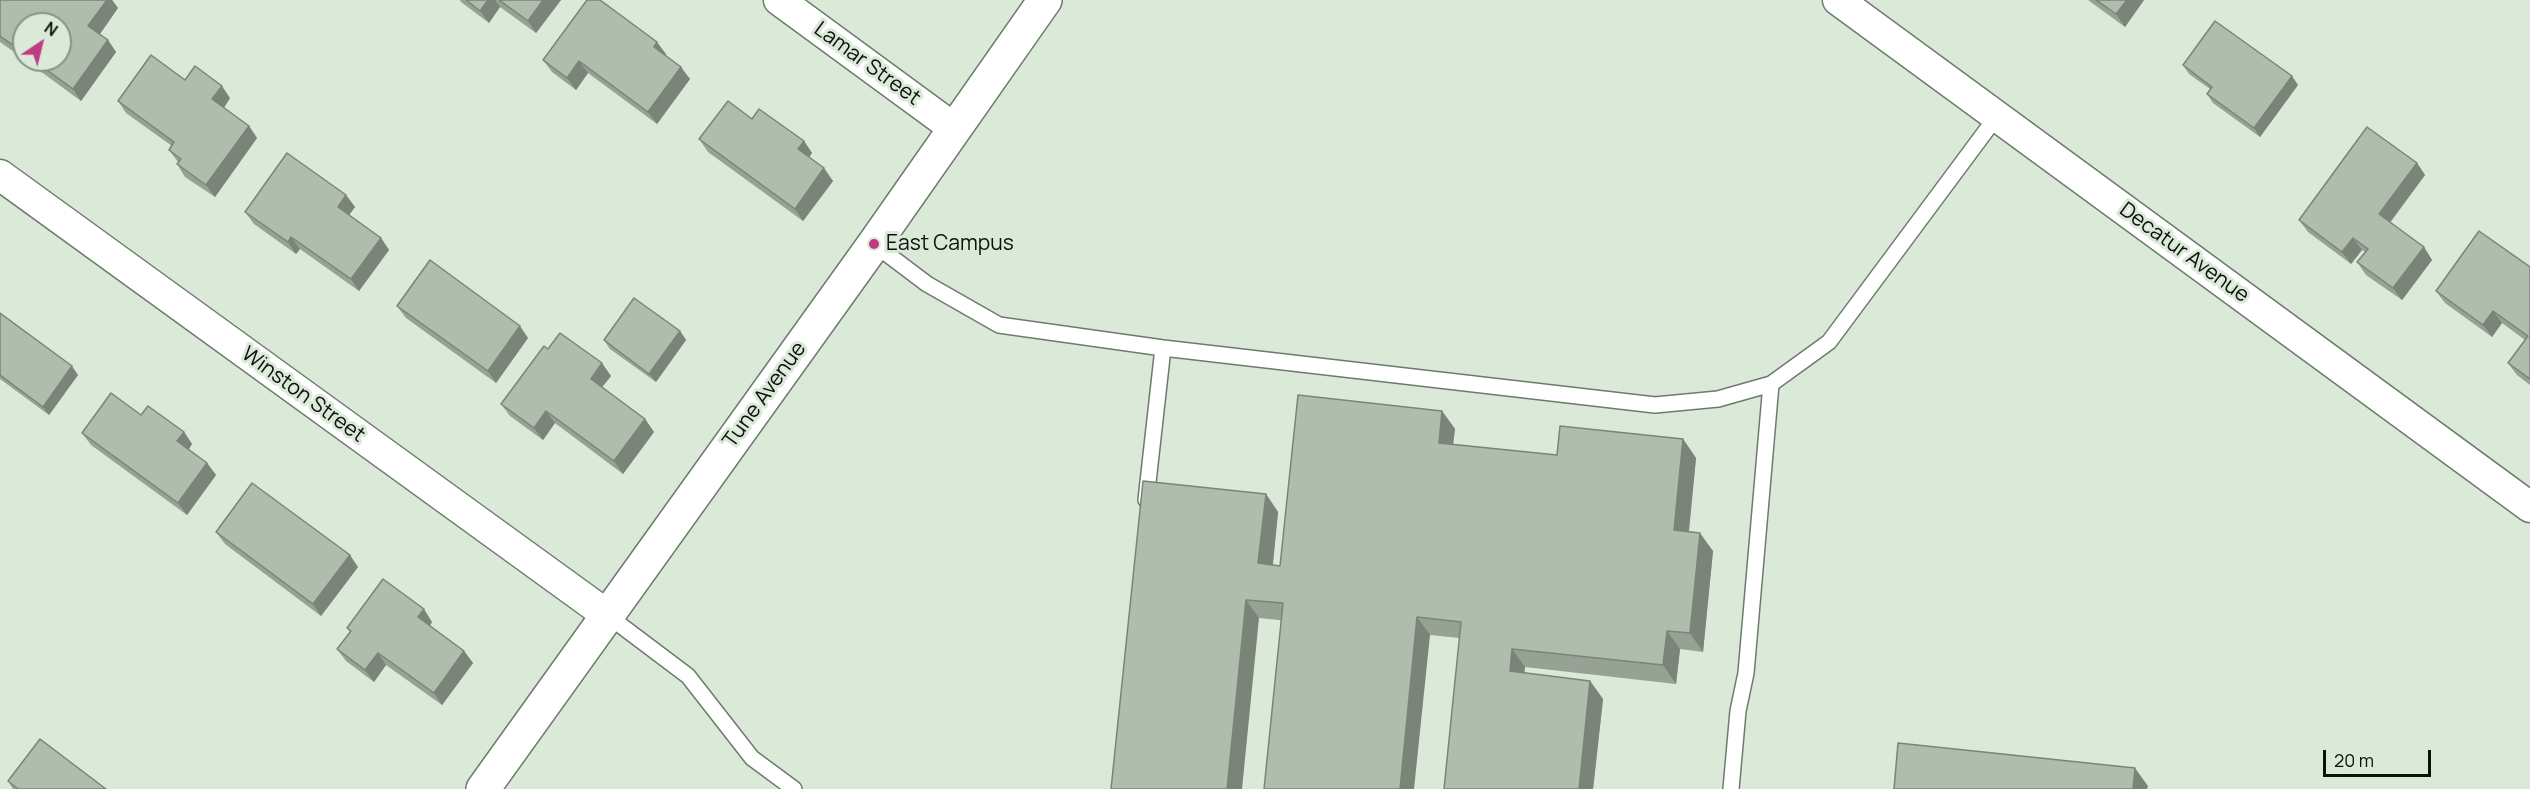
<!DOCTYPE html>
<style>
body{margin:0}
#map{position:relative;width:2530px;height:789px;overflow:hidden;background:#dae9d8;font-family:Manrope,sans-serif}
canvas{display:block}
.north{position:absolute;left:12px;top:12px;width:60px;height:60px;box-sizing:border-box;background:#dae9d8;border:2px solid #889386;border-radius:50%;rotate:35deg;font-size:16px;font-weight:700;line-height:24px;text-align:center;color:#0c110b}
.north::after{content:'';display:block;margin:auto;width:21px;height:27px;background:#c03c81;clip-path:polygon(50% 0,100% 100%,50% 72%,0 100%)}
.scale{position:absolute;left:2323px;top:750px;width:108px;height:27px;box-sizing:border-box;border:3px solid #0c110b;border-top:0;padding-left:8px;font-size:18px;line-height:21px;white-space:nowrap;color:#0c110b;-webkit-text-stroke:4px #dae9d8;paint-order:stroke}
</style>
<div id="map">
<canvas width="2530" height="789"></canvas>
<div class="north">N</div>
<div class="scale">20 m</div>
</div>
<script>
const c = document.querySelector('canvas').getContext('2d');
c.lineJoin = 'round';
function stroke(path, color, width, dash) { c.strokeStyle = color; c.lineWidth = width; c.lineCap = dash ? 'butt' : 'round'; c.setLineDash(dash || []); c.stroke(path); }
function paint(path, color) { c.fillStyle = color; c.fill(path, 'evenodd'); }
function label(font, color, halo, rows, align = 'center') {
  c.font = font + ' Manrope,sans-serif'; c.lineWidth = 6; c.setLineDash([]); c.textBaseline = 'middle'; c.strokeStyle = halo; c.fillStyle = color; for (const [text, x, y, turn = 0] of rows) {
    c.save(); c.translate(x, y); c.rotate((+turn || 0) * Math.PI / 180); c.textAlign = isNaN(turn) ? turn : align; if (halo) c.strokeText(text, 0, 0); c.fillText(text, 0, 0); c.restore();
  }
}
const service = new Path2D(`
 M874,244l53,40 72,41 164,23 492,57 63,-6 53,-15 58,-42 168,-226
 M1146,500l17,-152
 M607,615l81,61 64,82 42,31
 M1731,789l7,-78 8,-38 25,-289`);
const minor = new Path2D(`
 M779,0l176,129
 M1838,0l692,507
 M0,175l607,440`);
const tertiary = new Path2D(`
 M483,789l391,-545 171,-244`);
const wall = new Path2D(`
 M0,0h112l6,8 -18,26 8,6 8,12 -35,49 -56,-41h35l-36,-36v35l-24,-17z
 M460,0h101l-25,33 -36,-26 -11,16 -28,-21z
 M2088,0h56l-19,27z
 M666,54l-1,1 25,24 -33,45 -69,-51 -12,17 -24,-18 -9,-12z
 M2183,65l115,20 -38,52 -47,-34 -6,-9 3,-5 -21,-15z
 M185,80l45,18 -6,10 25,18 8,12 -42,59 -30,-20 -8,-13 1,-2 -9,-12 3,-4 -46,-33 -8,-12z
 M752,119l52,22 8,12 -3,4 24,24 -30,40 -95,-69 -9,-13z
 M2417,163l8,12 -35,48 34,24 8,13 -30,40 -36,-25 -9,-13 8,-10 -3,-2 -11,14 -43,-32 -9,-12z
 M346,195l9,12 -6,8 32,23 8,12 -30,41 -59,-42 -4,5 -42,-30 -9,-12z
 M2530,267v118l-13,-10 -9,-12 17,-23 -23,-17 -10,14 -47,-34 -9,-12z
 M397,306l131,32 -32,45 -90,-65z
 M0,313l78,62 -29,40 -49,-36z
 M680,331l6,9 -30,42 -46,-33 -6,-9z
 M548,349l63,27 -9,11 43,32 9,13 -31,42 -68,-51 -12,17 -33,-24 -9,-12z
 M1442,411l13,18 -2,15 104,11 126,-16 13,19 -7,74 24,19 -10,101 -23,-3 -4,35 -151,-17 -1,6 66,8 13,18 -10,90h-149l16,-151 -201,-20 -148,171 155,-295 12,18 -5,53 7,1z
 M141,415l43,17 8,12 -3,5 18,14 9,12 -29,40 -96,-70 -9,-12z
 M216,532l142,35 -37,49 -96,-72z
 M432,622l-2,4 34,25 9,12 -31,42 -56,-40 -12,17 -28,-21 -9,-12 13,-17 -3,-4z
 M8,781l98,8h-93z`);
const shadedWall = new Path2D(`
 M107,0h5l6,8 -21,30 -9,-12z
 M488,0h7l5,7 -11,16 -9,-12z
 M543,0h18l-25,33 -8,-12z
 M2127,0h17l-19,27 -9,-13z
 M108,40l8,12 -35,49 -8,-12z
 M657,42l9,12 -4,5 -8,-12z
 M579,61l9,12 -12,17 -9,-12z
 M681,67l9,12 -33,45 -9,-12z
 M2292,76l6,9 -38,52 -6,-9z
 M222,86l8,12 -9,14 -9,-13z
 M249,126l8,12 -42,59 -9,-12z
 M804,141l8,12 -5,8 -9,-12z
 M2417,163l8,12 -38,51 -8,-12z
 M824,168l9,13 -30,40 -8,-12z
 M346,195l9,12 -9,12 -8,-12z
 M291,237l9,12 -4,5 -8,-12z
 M381,238l8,12 -30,41 -8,-12z
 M2353,238l9,12 -11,14 -9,-12z
 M2424,247l8,13 -30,40 -9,-12z
 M2493,311l9,12 -10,14 -9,-12z
 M520,326l8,12 -32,45 -8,-12z
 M680,331l6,9 -30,42 -7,-8z
 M602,363l9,13 -12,15 -8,-12z
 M72,366l6,9 -29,40 -6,-8z
 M546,411l9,12 -12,17 -9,-12z
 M1442,411l13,18 -4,32 -12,-18z
 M645,419l9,13 -31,42 -9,-13z
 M184,432l8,12 -6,9 -9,-12z
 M1683,439l13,19 -9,90 -13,-18z
 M207,463l9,12 -29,40 -9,-12z
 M1266,494l12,18 -7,69 -13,-18z
 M1700,533l13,18 -10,101 -13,-19z
 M350,555l8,12 -37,49 -8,-12z
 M1246,600l13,18 -17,171h-15z
 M424,609l8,13 -5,7 -9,-12z
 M1417,617l13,18 -16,154h-14z
 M1667,631l13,18 -4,35 -13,-19z
 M1512,649l13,18 -2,23 -13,-19z
 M464,651l9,12 -31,42 -8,-12z
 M378,653l8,12 -12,17 -9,-12z
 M1590,681l13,18 -10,90h-14z
 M2135,768l13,18 -1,3h-14z`);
const building = new Path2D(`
 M0,0h107l-19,26 20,14 -35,49 -40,-29h27v-36h-36v29l-24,-17z
 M466,0h22l-8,11z
 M499,0h44l-15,21z
 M587,0h13l57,42 -3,5 27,20 -33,45 -69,-51 -12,17 -24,-18z
 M2096,0h31l-11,14z
 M2215,21l77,55 -38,52 -47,-34 5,-7 -29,-22z
 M151,55l34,25 10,-14 27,20 -10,13 37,27 -43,59 -29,-21 4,-5 -12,-9 5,-8 -56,-41z
 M728,101l24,18 7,-10 45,32 -6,8 26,19 -29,41 -96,-70z
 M2367,127l50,36 -38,51 45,33 -31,41 -36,-26 11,-13 -15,-11 -11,14 -43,-32z
 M287,153l59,42 -8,12 43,31 -30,41 -60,-42 -3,5 -43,-30z
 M2479,231l51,36v112l-22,-16 20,-27 -35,-25 -10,14 -47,-34z
 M430,260l90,66 -32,45 -91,-65z
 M634,298l46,33 -31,43 -45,-34z
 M0,313l72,53 -29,41 -43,-32z
 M560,333l42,30 -11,16 54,40 -31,42 -68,-50 -12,17 -33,-24 43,-58 4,3z
 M111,393l30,22 7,-9 36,26 -7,9 30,22 -29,40 -96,-70z
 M1298,395l144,16 -3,32 118,12 3,-29 123,13 -9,91 26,3 -10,100 -23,-2 -4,34 -151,-16 -2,22 80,10 -11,108h-135l17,-167 -44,-5 -17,172h-136l19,-186 -37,-3 -19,189h-116l32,-308 123,13 -8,69 22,3z
 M252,483l98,72 -37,49 -97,-72z
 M383,579l41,30 -6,8 46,34 -30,42 -56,-40 -13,17 -28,-21 14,-18 -4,-3z
 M40,739l66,50h-88l-10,-8z
 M1898,743l237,25 -2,21h-239z`);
const markers = [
 [874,244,6,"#c03c81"]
];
const streetNames = [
 ["Lamar Street",867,64,36],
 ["Decatur Avenue",2184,253,36],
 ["Winston Street",303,395,36],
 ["Tune Avenue",765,395,-54]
];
const poiNames = [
 ["East Campus",886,244]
];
stroke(service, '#6d7b6c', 18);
stroke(minor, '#6d7b6c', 33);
stroke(tertiary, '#6d7b6c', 36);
stroke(service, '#fff', 15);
stroke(minor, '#fff', 30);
stroke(tertiary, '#fff', 33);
paint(wall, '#96a394');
paint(shadedWall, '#7a8478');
paint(building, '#aebdac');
stroke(building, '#7a8478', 1.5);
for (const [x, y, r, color] of markers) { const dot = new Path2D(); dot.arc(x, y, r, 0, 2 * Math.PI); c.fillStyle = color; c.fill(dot); stroke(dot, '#dae9d8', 2); }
label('21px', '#0c110b', '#dae9d8', streetNames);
label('21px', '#0c110b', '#dae9d8', poiNames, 'left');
</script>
